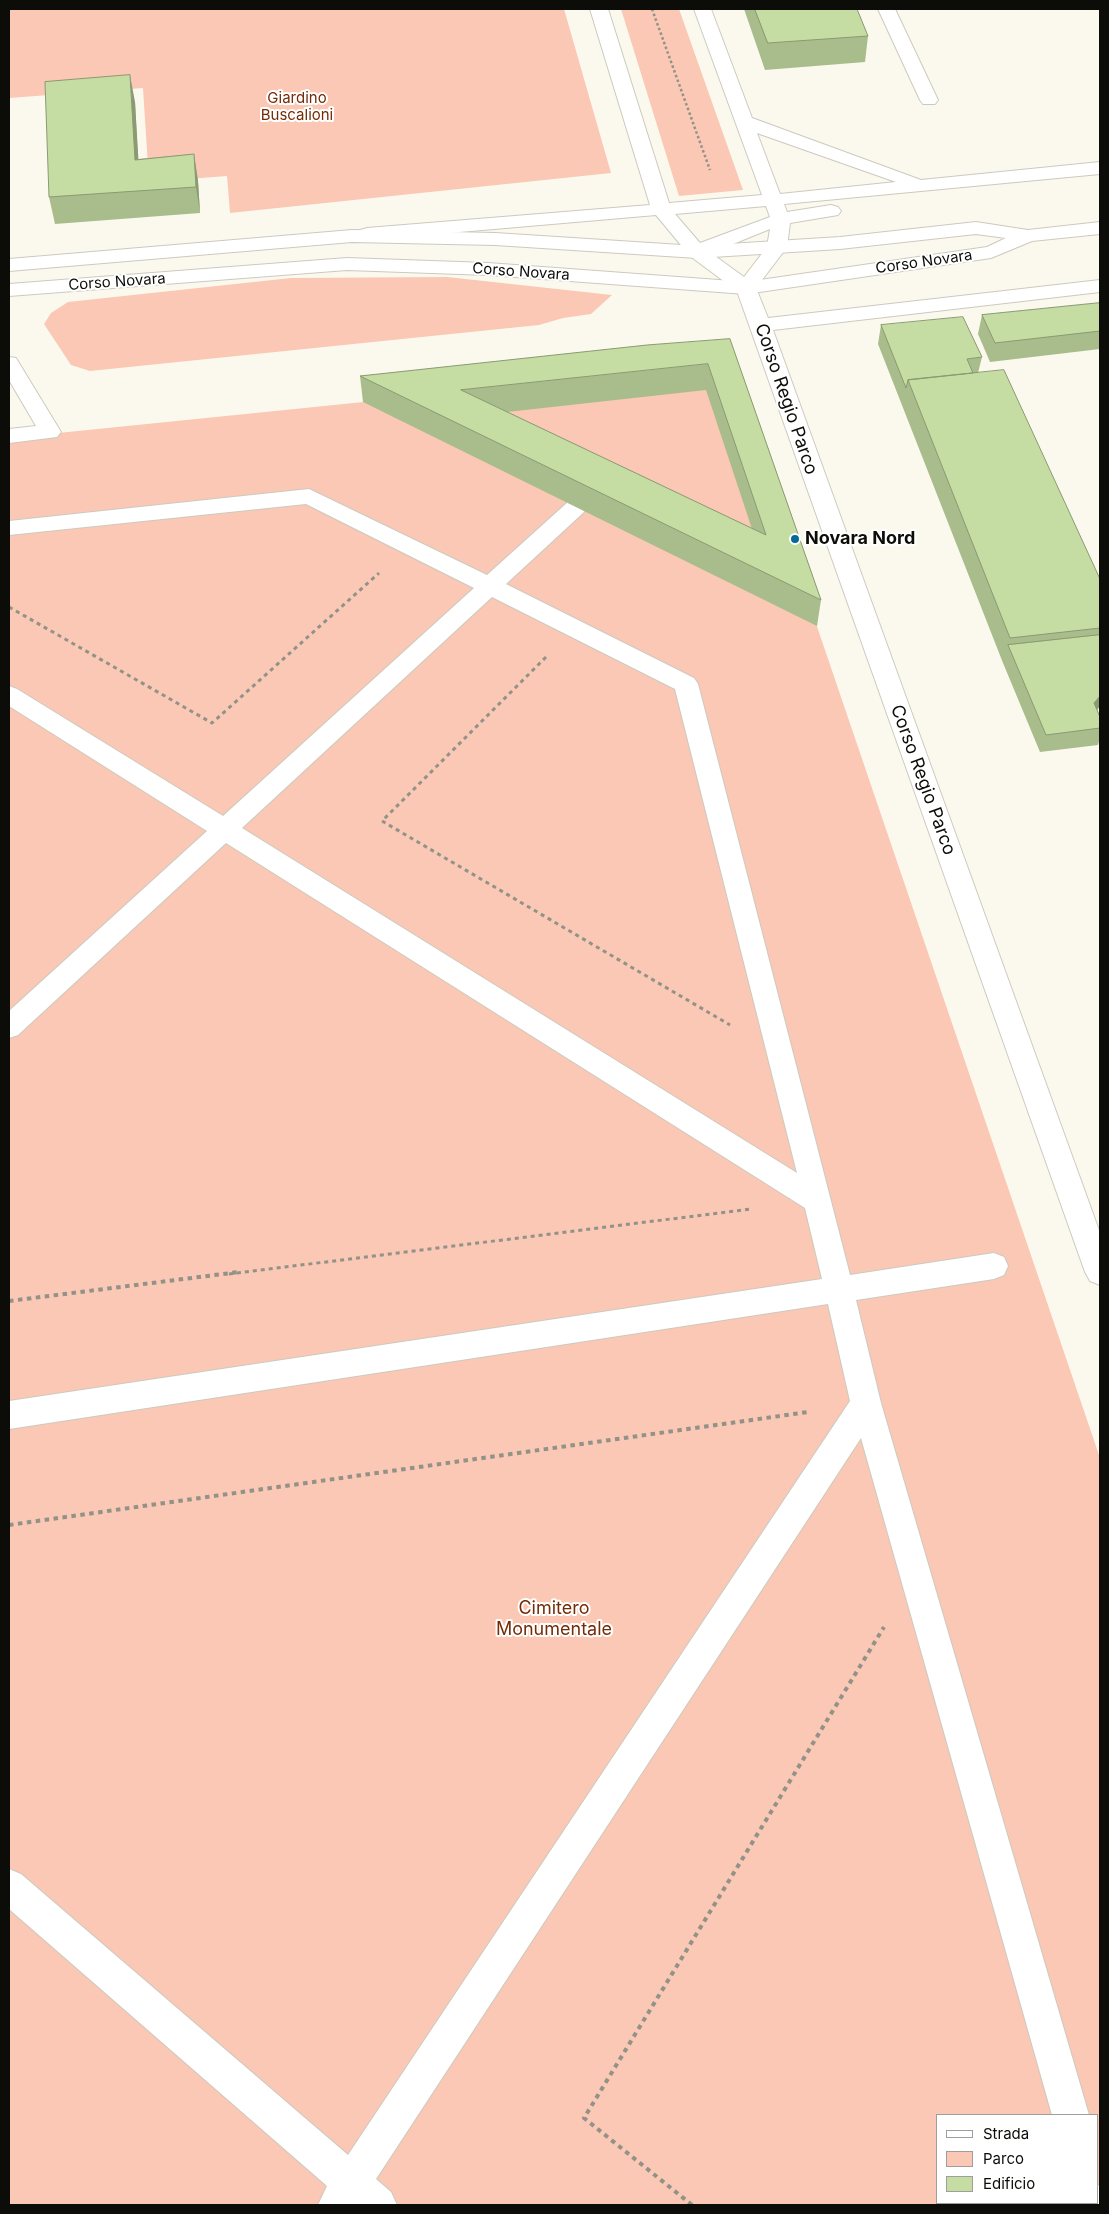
<!DOCTYPE html>
<style>
body{margin:0}
#map{position:relative;width:1109px;height:2214px;overflow:hidden;background:#fbf9ed;font-family:Inter,sans-serif}
canvas{display:block}
.frame{position:absolute;inset:0;border:10px solid #0c0c08;pointer-events:none}
.legend{position:absolute;left:936px;top:2114px;width:162px;height:90px;box-sizing:border-box;background:#fff;border:1px solid #9e9e9c;margin:0;padding:6px 9px;list-style:none;font-size:15px;color:#0c0c08}
.legend li{display:flex;align-items:center;gap:10px;height:25px}
.legend b{width:25px;border:1px solid #9e9e9c}
</style>
<div id="map">
<canvas width="1109" height="2214"></canvas>
<div class="frame"></div>
<ul class="legend">
<li><b style="height:6px;background:#fff"></b>Strada</li>
<li><b style="height:14px;background:#fac8b4"></b>Parco</li>
<li><b style="height:14px;background:#c5dca3"></b>Edificio</li>
</ul>
</div>
<script>
const c = document.querySelector('canvas').getContext('2d');
c.lineJoin = 'round';
function paint(path, color) { c.fillStyle = color; c.fill(path, 'evenodd'); }
function stroke(path, color, width, dash) { c.strokeStyle = color; c.lineWidth = width; c.lineCap = dash ? 'butt' : 'round'; c.setLineDash(dash || []); c.stroke(path); }
function label(font, color, halo, rows, align = 'center') {
  c.font = font + ' Inter,sans-serif'; c.lineWidth = 4; c.setLineDash([]); c.textBaseline = 'middle'; c.strokeStyle = halo; c.fillStyle = color; for (const [text, x, y, turn = 0] of rows) {
    c.save(); c.translate(x, y); c.rotate((+turn || 0) * Math.PI / 180); c.textAlign = isNaN(turn) ? turn : align; if (halo) c.strokeText(text, 0, 0); c.fillText(text, 0, 0); c.restore();
  }
}
const green = new Path2D(`
 M9,9h555l47,164 -381,40 -3,-37 -78,6 -6,-94 -134,10z
 M621,9h58l64,181 -64,6z
 M447,277l165,18 -21,19 -28,4 -24,7 -449,46 -19,-6 -27,-41 7,-11 17,-11 223,-24z
 M728,365l372,1093v747h-1091v-1767zM938,2115h160v88h-160z`);
const pathFar2 = new Path2D(`
 M652,9l58,161`);
const pathFar1 = new Path2D(`
 M9,607l203,116 167,-150
 M546,657l-164,164 348,204
 M229,1274l522,-65`);
const path = new Path2D(`
 M9,1301l230,-29
 M9,1525l799,-113
 M692,2205l-108,-87 300,-491`);
const minor = new Path2D(`
 M590,9h18l61,194 93,-8 -68,-186h17l41,109 169,62 179,-18v12l-316,30 3,8 44,-7 7,2 3,4 -3,4 -48,8 -3,24 -31,41 12,30 332,-38v12l-327,38 327,903v52l-10,-4 -5,-9 -348,-981 -47,-35 -34,-41 -289,25 -7,-2 -3,-4 3,-4 7,-2 283,-23zM757,133l139,49 -116,12zM766,206l4,11 -70,26 -25,-29zM770,229l-3,18 -23,30 -33,-24z
 M878,9h17l43,91 -3,4h-12l-3,-4z
 M9,357l7,1 3,5 42,69 -4,5 -48,6v-14l27,-3 -27,-46z
 M309,489l178,86 81,-73 8,-2 8,2 3,5 -3,5 -78,72 188,94 4,6 152,591 144,-22 10,4 4,9 -4,9 -10,4 -138,21 25,103 208,712h-37l-191,-677 -485,741 15,13 6,13h-79l9,-19 -318,-277v-40l12,5 327,281 502,-754 -22,-97 -819,125v-28l813,-122 -17,-71 -579,-365 -208,192 -9,3v-27l198,-180 -198,-125v-20l8,3 206,127 251,-228 -168,-84 -297,31v-14zM492,597l183,92 122,484 -555,-345z
 M1098,2185l2,1v19h-22l-1,-2h21z`);
const major = new Path2D(`
 M976,222l52,8 72,-8v12l-68,7 -41,17 -245,36 -258,-19 -141,-5 -338,26v-12l338,-26 141,5 258,19 241,-35 19,-9 -30,-4 -136,15 -143,9 -202,-13 -143,-3 -343,29v-12l343,-29 143,3 202,13 143,-9z`);
const wall = new Path2D(`
 M744,9h113l11,27 -3,26 -100,8z
 M135,102l3,57 56,-5 4,27 2,32 -145,11 -6,-27z
 M1100,303v46l-110,13 -12,-28 4,-19z
 M881,325l101,32 -4,16 122,206v127l-3,4 3,7v21l-2,7 -58,7 -37,-89 -125,-319z
 M730,339l91,261 -4,26 -454,-224 -3,-26zM706,390l46,139 -245,-117z`);
const shadedWall = new Path2D(`
 M130,75l5,27 5,84 -5,-26z
 M194,154l4,27 2,32 -4,-26z
 M1100,696v10l-12,15 6,-18z`);
const building = new Path2D(`
 M755,9h102l11,27 -100,7z
 M130,75l5,85 59,-6 2,33 -147,10 -4,-115z
 M1100,303v28l-105,12 -13,-28z
 M963,317l19,40 -15,2 6,14 -65,7 -2,8 -25,-63z
 M730,339l91,261 -461,-224 287,-31zM708,364l58,171 -305,-145z
 M1004,370l96,209v49l-90,10 -102,-258z
 M1100,635v61l-6,7 6,14v11l-54,7 -38,-90z`);
const markers = [
 [795,539,5,"#026a97"]
];
const farParknames = [
 ["Giardino",297,98],
 ["Buscalioni",297,115]
];
const farStreetnames = [
 ["Corso Novara",924,262,-8],
 ["Corso Novara",521,272,4],
 ["Corso Novara",117,282,-4]
];
const streetNames = [
 ["Corso Regio Parco",786,399,71],
 ["Corso Regio Parco",923,780,70]
];
const poiNames = [
 ["Novara Nord",805,539]
];
const parkNames = [
 ["Cimitero",554,1609],
 ["Monumentale",554,1630]
];
paint(green, '#fac8b4');
stroke(minor, '#cccabf', 2);
stroke(major, '#cccabf', 2);
stroke(pathFar2, '#939289', 2.5, [2.5, 2.5]);
stroke(pathFar1, '#939289', 3, [4, 4]);
stroke(path, '#939289', 4, [4.5, 4.5]);
paint(minor, '#fff');
paint(major, '#fff');
paint(wall, '#a9bd8c');
paint(shadedWall, '#8a9a72');
paint(building, '#c5dca3');
stroke(building, '#8a9a72', 1);
for (const [x, y, r, color] of markers) { const dot = new Path2D(); dot.arc(x, y, r, 0, 2 * Math.PI); c.fillStyle = color; c.fill(dot); stroke(dot, '#fff', 2); }
label('15px', '#742c07', '#fff', farParknames);
label('15px', '#0c0c08', '#fff', farStreetnames);
label('18px', '#0c0c08', '#fff', streetNames);
label('bold 18px', '#0c0c08', '#fff', poiNames, 'left');
label('18px', '#742c07', '#fff', parkNames);
</script>
